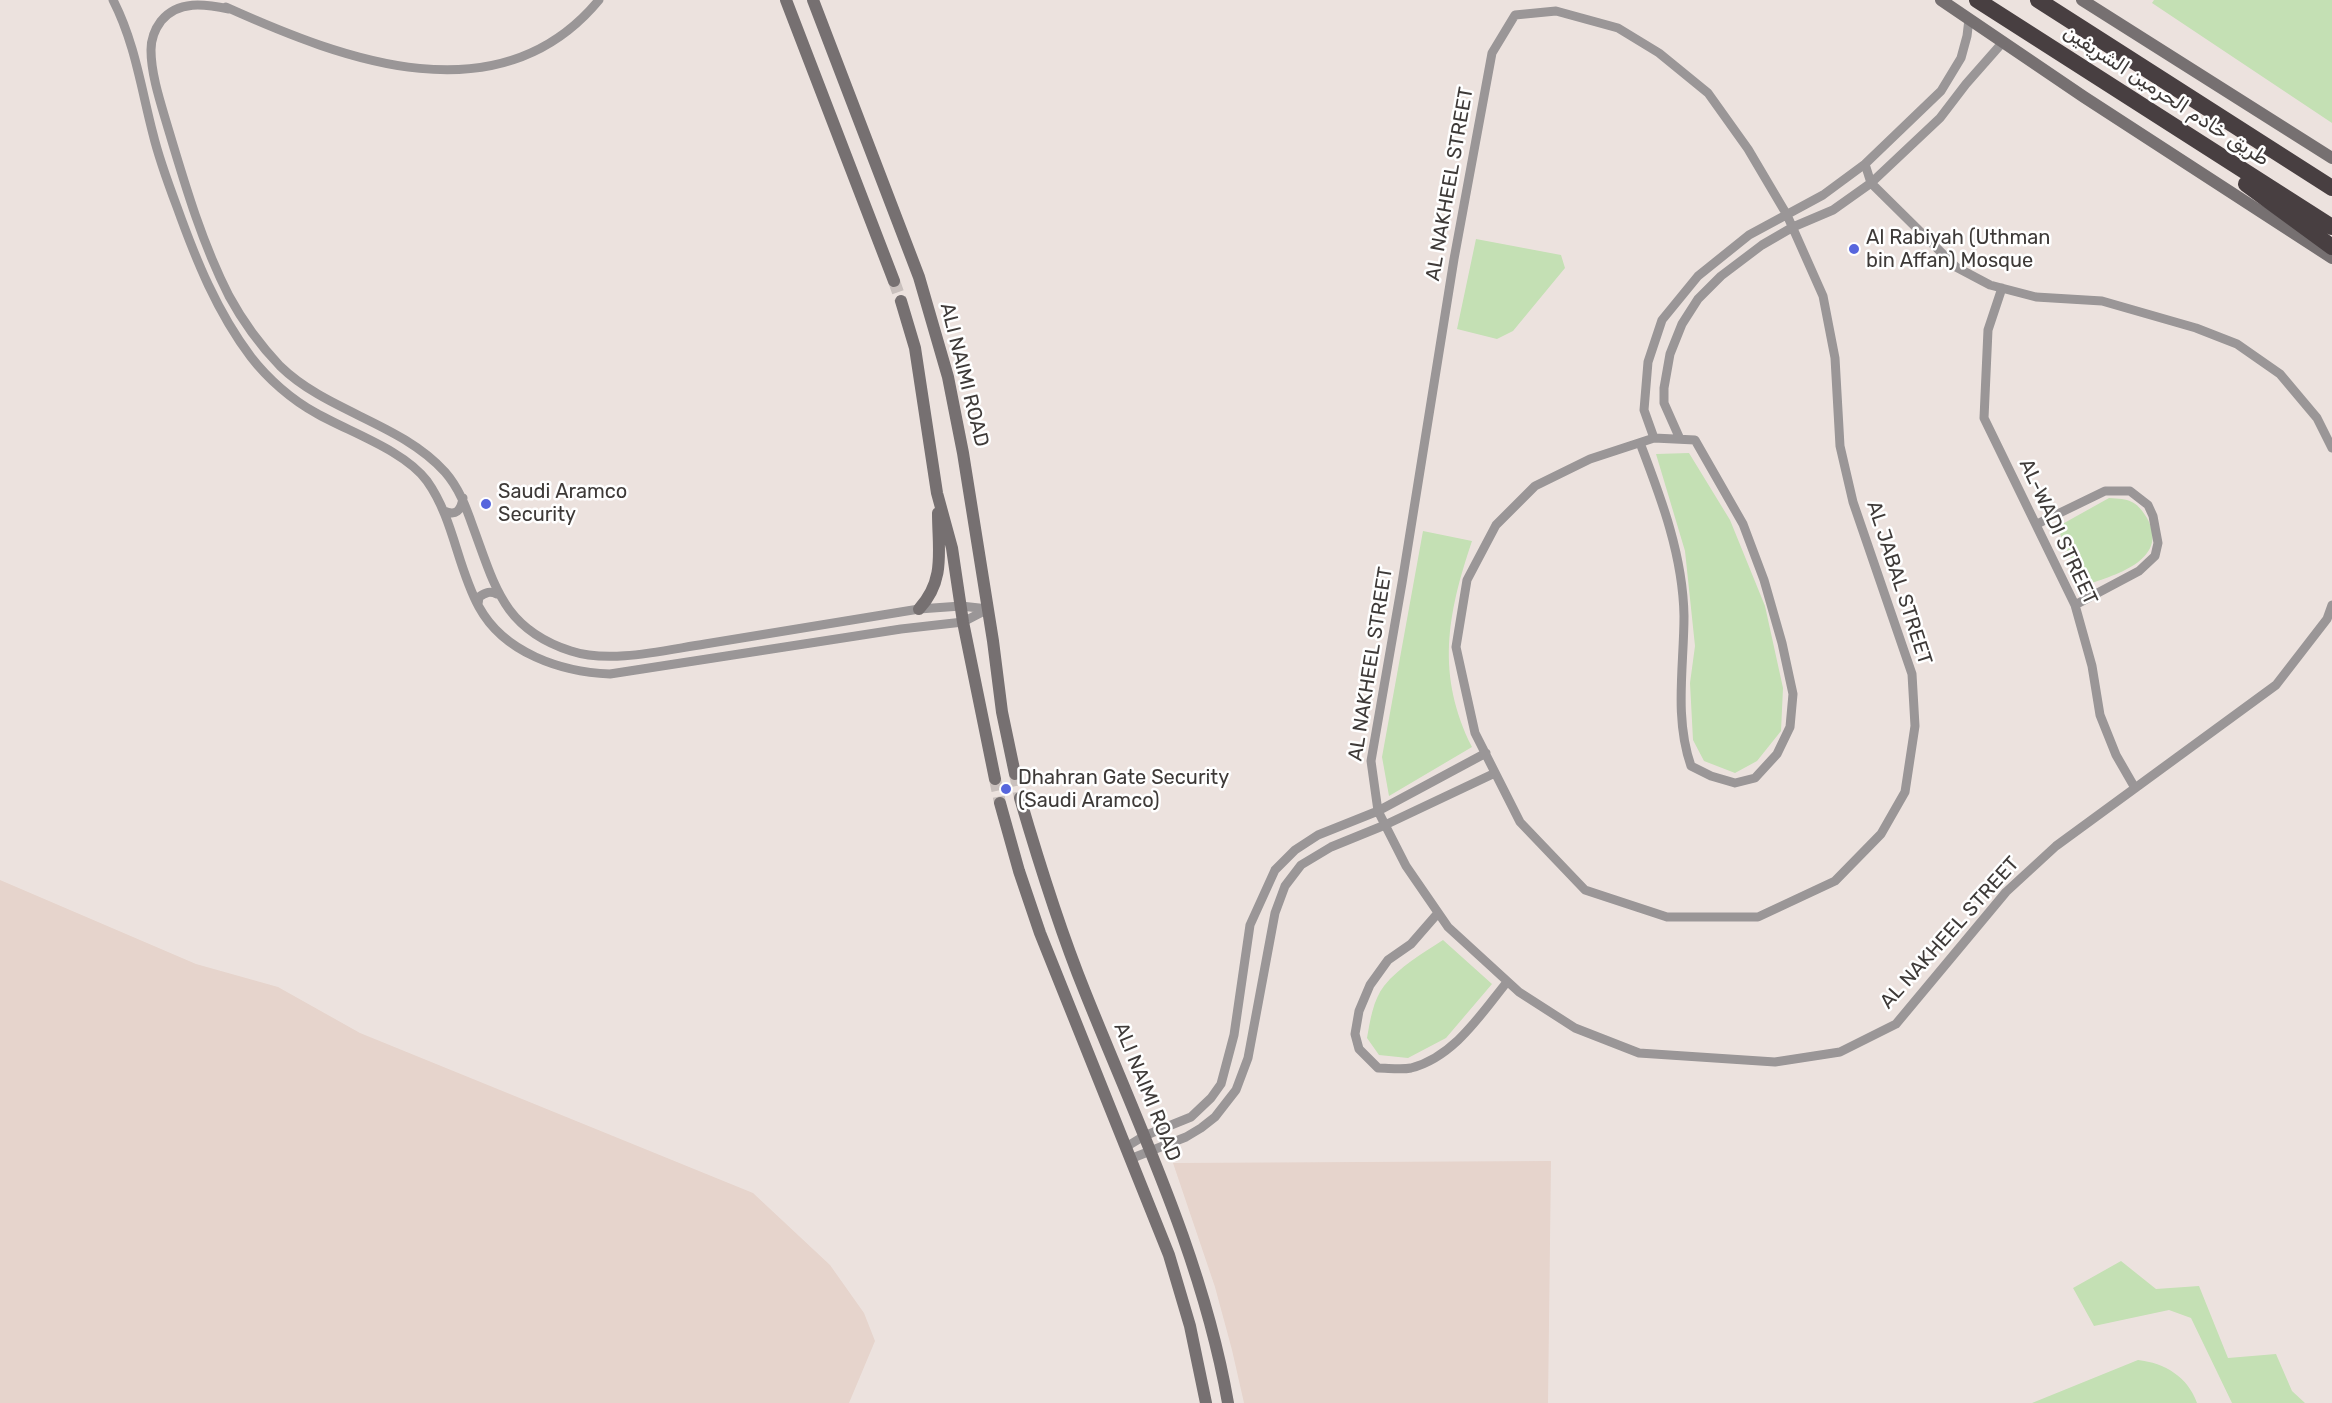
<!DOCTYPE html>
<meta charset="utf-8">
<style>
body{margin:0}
canvas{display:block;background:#ece2de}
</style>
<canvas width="2332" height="1403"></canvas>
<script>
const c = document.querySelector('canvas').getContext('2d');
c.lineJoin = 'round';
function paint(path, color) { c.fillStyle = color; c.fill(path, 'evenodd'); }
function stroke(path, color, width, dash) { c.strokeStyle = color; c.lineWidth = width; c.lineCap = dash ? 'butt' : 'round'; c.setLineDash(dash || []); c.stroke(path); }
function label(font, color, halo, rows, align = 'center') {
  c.font = font + ' Rubik,"Noto Sans Arabic",sans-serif'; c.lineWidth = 5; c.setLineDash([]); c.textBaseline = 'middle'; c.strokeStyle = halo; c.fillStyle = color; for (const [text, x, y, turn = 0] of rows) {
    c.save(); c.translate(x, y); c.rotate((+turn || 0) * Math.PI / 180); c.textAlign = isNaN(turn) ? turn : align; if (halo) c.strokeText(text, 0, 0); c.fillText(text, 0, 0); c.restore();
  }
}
const built = new Path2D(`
 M0,880l196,84 82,23 82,46 393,160 77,72 34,48 11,28 -26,62h-849z
 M1551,1161l-3,242h-304l-12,-53 -17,-63 -42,-124z`);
const green = new Path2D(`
 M2154,0h178v123l-180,-120z
 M1476,239l85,16 4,13 -52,63 -16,8 -40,-10z
 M1689,453l41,67 35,86 18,82 -2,43 -24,30 -22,12 -31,-12 -11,-21 -3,-57 5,-37 -10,-95 -29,-97z
 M2109,498c20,1 27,2 38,20 24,43 -35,58 -64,68l-26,-59z
 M1423,531l49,10c-25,74 -36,134 0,206l-83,49 -7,-39z
 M1443,940l49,44 -46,54 -38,20 -29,-3 -12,-17c3,-17 6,-38 17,-52 15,-19 39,-33 59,-46z
 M2121,1261l35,28 43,-3 29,72 48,-4 16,37 13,12h-73l-41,-85 -22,-8 -75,16 -21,-38z
 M2138,1360c27,3 50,17 59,43h-165z`);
const secondaryTunnel = new Path2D(`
 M894,281l7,20
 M1015,774l5,24
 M995,779l5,24`);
const street = new Path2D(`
 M113,0c22,43 28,88 40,134 6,25 15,49 24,73 19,53 40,105 74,150 17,22 41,43 65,56 33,19 88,37 111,68 27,38 30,86 52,126 25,46 82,65 131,67l291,-45 62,-7 25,-13
 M226,7c118,53 274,113 373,-7
 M229,9c-24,-5 -51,-9 -68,12 -6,8 -10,19 -10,29 0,25 10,54 17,78 17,57 34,115 61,168 13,24 32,50 51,70 47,46 121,57 165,106 14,16 21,35 28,55 22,59 30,102 98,124 39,13 94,-1 134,-7 71,-11 142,-23 214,-35l42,-3 27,3
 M1865,164l6,19 85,84 34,18 46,12 66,4 94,27 41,16 43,30 37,44 15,30
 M2002,288l-14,42 -4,88 91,187 17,61 8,49 16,40 19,33
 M1654,438l-10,-28 4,-48 14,-42 36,-44 51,-41 74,-40 42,-31 76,-73 20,-33 6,-22 2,-17
 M1680,439l-16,-36v-15l6,-34 12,-30 16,-25 23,-23 41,-31 31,-18 40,-17 38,-27 69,-65 26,-34 37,-42
 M1640,443c21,55 43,112 44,173 0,50 -10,101 7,150l20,10 24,7 20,-5 22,-24 13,-27 3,-33 -11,-51 -18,-63 -21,-56 -48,-84 -41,-2 -64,21 -55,27 -39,39 -29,55 -11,67 19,86 45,89 65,68 82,27h91l77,-36 46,-47 24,-42 10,-66 -3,-52 -59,-172 -13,-56 -5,-88 -12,-62 -36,-81 -39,-66 -40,-56 -49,-40 -41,-25 -62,-17 -41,4 -23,38 -38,206 -52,324 -31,178 7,50 28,55 42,61 71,65 56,36 64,25 136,9 65,-10 56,-28 110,-132 50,-46 220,-161 51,-66 5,-14
 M444,511c12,5 17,0 19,-13
 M2037,524l68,-33h25l18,14 5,11 5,27 -3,13 -16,15 -64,34
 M478,604l1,-7c7,-5 11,-6 18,-3
 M1438,913l-27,31 -23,16 -18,25 -11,26 -4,23 4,15 19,19c10,0 23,2 33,0 43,-11 70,-54 96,-86
 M1126,1147l18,-11 47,-19 20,-19 10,-14 13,-49 16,-110 25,-55 20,-20 23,-15 60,-24 108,-58
 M1130,1159l56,-22 15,-9 14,-11 21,-27 12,-32 27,-145 10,-27 16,-21 30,-18 54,-22 110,-52`);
const secondary = new Path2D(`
 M786,0l108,281
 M813,0l106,277 29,100 15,76 30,188 9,71 13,62
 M1941,0l143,97 248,161
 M2082,0l250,158
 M901,301l14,47 22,145 15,55 11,74 32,157
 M919,609c27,-29 19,-59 19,-96
 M1020,798c19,65 39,130 65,194 54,135 118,267 143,411
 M1000,803l19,68 21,62 129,322 21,71 16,77`);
const highway = new Path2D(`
 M1977,0l355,227
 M2038,0l294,188
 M2246,184l86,63`);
const markers = [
 [1854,249,6,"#5766dd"],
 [486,504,6,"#5766dd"],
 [1006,789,6,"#5766dd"]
];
const streetNames = [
 ["طريق خادم الحرمين الشريفين",2166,96,33],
 ["AL NAKHEEL STREET",1450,184,-80],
 ["ALI NAIMI ROAD",964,375,76],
 ["AL-WADI STREET",2058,532,65],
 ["AL JABAL STREET",1899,583,72],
 ["AL NAKHEEL STREET",1371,664,-81],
 ["AL NAKHEEL STREET",1950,933,-48],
 ["ALI NAIMI ROAD",1147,1092,68]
];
const poiNames = [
 ["Al Rabiyah (Uthman",1866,238],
 ["bin Affan) Mosque",1866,261],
 ["Saudi Aramco",498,492],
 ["Security",498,515],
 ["Dhahran Gate Security",1018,778],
 ["(Saudi Aramco)",1018,801]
];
paint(built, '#e6d4cc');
paint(green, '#c4e0b4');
stroke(secondaryTunnel, '#c9c0bd', 12, [12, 6]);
stroke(street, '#9a9697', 9);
stroke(secondary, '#767071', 12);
stroke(highway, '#483f41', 16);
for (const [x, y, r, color] of markers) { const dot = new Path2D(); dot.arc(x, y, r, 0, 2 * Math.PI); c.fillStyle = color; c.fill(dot); stroke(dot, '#fff', 2); }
label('20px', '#3e3a38', '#fff', streetNames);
label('20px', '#3e3a38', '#fff', poiNames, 'left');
</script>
